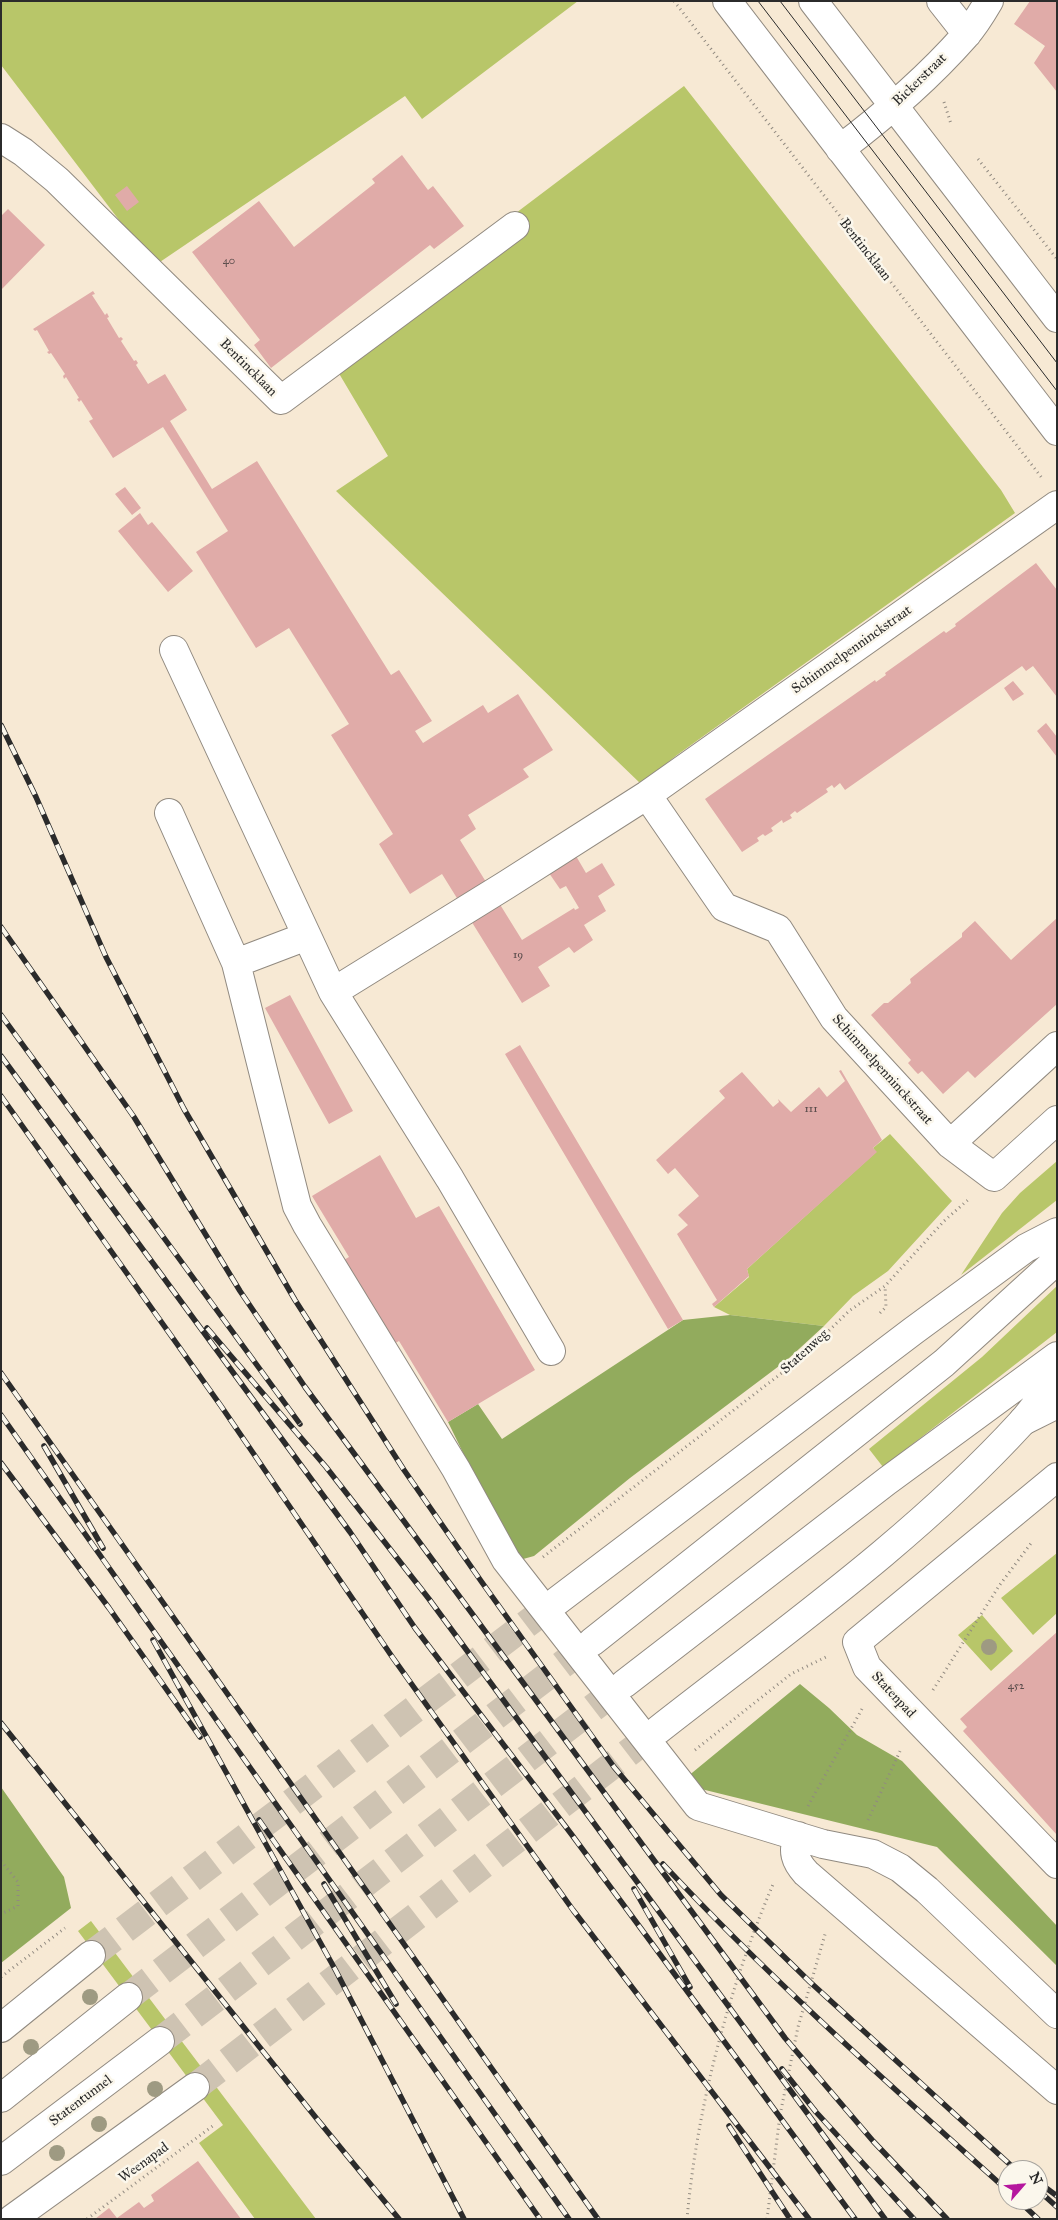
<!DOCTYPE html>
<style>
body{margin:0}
#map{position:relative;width:1058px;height:2220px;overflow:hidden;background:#f7e9d4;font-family:"IM FELL Great Primer",serif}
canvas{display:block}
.frame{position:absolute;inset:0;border:2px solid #2b2b2b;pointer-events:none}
.north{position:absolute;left:998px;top:2160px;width:50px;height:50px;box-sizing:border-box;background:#fbf7ec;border:1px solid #a8a59f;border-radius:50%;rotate:63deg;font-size:14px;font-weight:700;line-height:20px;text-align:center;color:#2b2b2b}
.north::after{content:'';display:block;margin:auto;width:18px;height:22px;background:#b5179e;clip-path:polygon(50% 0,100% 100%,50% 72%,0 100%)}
</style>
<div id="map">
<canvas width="1058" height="2220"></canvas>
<div class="frame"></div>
<div class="north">N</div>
</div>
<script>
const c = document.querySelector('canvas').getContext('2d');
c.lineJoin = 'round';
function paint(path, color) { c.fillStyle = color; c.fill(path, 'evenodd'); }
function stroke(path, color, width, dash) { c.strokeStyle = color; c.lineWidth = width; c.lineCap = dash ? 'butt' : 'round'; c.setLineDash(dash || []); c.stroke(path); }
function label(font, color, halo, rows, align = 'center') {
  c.font = font + ' "IM FELL Great Primer",serif'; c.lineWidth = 5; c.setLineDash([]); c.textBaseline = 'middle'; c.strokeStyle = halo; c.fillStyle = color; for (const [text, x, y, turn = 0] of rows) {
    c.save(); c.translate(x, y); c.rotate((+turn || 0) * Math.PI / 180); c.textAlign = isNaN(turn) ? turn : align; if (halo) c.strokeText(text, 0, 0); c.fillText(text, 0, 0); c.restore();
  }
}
const green = new Path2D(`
 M1,1h577l-156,118 -17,-23 -251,170 -153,-201z
 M684,86l317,404 14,23 -338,242 -36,29 -305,-293 52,-35 -60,-101z
 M890,1134l62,67 -64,70 -35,25 -29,30 -94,-11 -16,-8 35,-30 -2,-8 129,-117 -3,-4z
 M1057,1161v39l-96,75 41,-62 18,-20z
 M1057,1286v46l-174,135 -14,-18 113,-92z
 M1057,1553v60l-24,22 -32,-37z
 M982,1615l31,36 -22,20 -33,-36z
 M91,1921l225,298h-61l-56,-76 24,-18 -145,-194z`);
const forest = new Path2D(`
 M730,1315l94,11 -37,34 -157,118 -96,78 -18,5 -68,-139 30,-18 24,35 181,-119z
 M800,1684l29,24 28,27 45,26 155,165v40l-120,-119 -240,-59 -10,-11z
 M1,1787l63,90 7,31 -70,55z`);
const building = new Path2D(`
 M1030,1h27v91l-23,-29 11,-17 -31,-22z
 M402,155l26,35 5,-4 31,40 -30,23 -4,-4 -159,123 -17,-23 6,-5 -68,-88 67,-51 35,46 81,-64 -3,-4z
 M127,186l12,16 -12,9 -12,-16z
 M8,209l37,36 -44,45v-74z
 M93,291l2,3 -3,1 13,20 2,-2 2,4 -2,1 12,20 2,-1 2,2 -2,2 13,20 2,-1 2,3 -2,2 12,19 17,-10 22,36 -17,11 42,68 45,-28 134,214 8,-5 33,51 -17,10 8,12 60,-38 5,8 30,-19 35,56 -30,19 6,8 -61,38 8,14 -16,11 62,100 52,-32 1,2 4,-2 -13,-22 -6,3 -11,-16 27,-17 10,17 16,-10 13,22 -17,11 8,15 -22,14 9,15 -19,13 -5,-6 -31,20 12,19 -28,17 -80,-129 -32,20 -31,-50 14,-10 -62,-99 18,-11 -60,-96 -33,20 -60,-96 32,-21 -65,-104 -50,31 -24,-37 4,-2 -12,-19 -2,2 -2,-3 2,-1 -13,-21 -2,2 -1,-3 2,-2 -14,-21 -2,1 -2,-2 2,-1 -12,-21 -2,1 -2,-2z
 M125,487l16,21 -9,7 -17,-21z
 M140,513l8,12 4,-3 41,49 -25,21 -50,-61z
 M1036,563l21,27v107l-24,-31 -7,5 -4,-5 -177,124 -5,-7 -6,5 -2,-3 -6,4 2,3 -31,21 -2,-2 -5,4 2,3 -9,5 -1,-3 -11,8 2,3 -8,5 -2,-2 -6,4 2,3 -17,11 -37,-53 170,-119 1,2 10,-7 -1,-2 59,-42 2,2 10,-7 -1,-2z
 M1013,681l11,13 -11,7 -9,-13z
 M1046,723l11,14v20l-20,-26z
 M1057,918v86l-82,74 -7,-7 -25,23 -21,-23 -4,3 -3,-3 -7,-8 3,-3 -40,-45 13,-12h4l23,-20 -1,-4 52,-42v-4l13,-12 36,39z
 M290,995l63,116 -24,13 -64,-116z
 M520,1045l163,275 -15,9 -163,-275z
 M841,1070l41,70 -9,8 4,4 -130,117 2,7 -35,31 -2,-3 5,-4 -40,-66 11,-9 -10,-10 21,-19 -24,-28 -7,6 -12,-14 69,-62 -6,-7 23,-19 31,35 6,-5 -1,-3 13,13 28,-25 8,10 18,-16 -6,-10z
 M380,1155l36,63 23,-12 96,164 -87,52 -49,-81 -7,4 -50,-84 7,-4 -37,-61z
 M1057,1632v203l-94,-104 4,-4 -7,-8z
 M198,2161l43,58h-146l14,-11 8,10 22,-16 5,6 10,-7 -3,-6z`);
const majorTunnel = new Path2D(`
 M91,1955l466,-354
 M128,1997l464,-355
 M160,2041l464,-357
 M195,2087l463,-357`);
const path = new Path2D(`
 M674,1l368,477
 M944,102l7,22
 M978,159l79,100
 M880,1313l6,-6 -1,-21
 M543,1557l257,-198 49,-48 36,-25 59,-65 25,-22
 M933,1690l66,-104 33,-44
 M695,1750l96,-76 37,-18
 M808,1806l54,-97
 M868,1820l33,-71
 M1,1861l17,21v24l-17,8
 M1,1977l64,-49
 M87,2219l127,-94
 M687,2219c10,-113 42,-232 87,-337
 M767,2219l13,-104 18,-88 28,-96`);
const minor = new Path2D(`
 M727,1l330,430
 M813,1l244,317
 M941,1l26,33
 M1,138l22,14 34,28 224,220 234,-174
 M840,149c45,-34 88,-71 125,-113 9,-10 17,-23 24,-35
 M174,650l159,342 173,-107 141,-90 410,-290
 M647,795l77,112 54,22 56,89 116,126 44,33 63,-57
 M169,813l67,150 71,-27
 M236,963l61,243 10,19 149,244 50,91 192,246 125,38 50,10 27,14 27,22 130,124
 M333,992l117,187 101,172
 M950,1144l107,-98
 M1023,1421l34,-17
 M1057,1477l-200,165 10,25 190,197
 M798,1836c-6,15 -3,25 8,37l251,217`);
const major = new Path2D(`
 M557,1601l356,-270 113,-83 31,-16
 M592,1642l352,-279 113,-103
 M624,1684l263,-203 170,-125
 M658,1730c125,-98 257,-191 364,-308 13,-14 23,-31 35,-45
 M1,2028l90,-73
 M1,2098l127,-101
 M1,2161l159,-120
 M12,2219l183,-132`);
const tram = new Path2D(`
 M758,1l299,390
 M780,1l277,362`);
const rail = new Path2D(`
 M1,725l35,72 70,160 78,152 111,191 109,170 77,111 133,186 107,128 89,87 206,188
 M1,927l133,190 106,174 65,96 480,651 88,103 74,78
 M1,1015l299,409
 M1,1056l349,476 65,96 157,207 283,384
 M1,1096l220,310 172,252 180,252 236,309
 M207,1328l119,139 103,132 456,620
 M1,1373l597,846
 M1,1415l568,804
 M44,1446l59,102
 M1,1463l108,145 91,129
 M153,1640l183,331 128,248
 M1,1723l316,396 82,100
 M259,1820l281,399
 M663,1864c108,116 227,221 345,327
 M324,1884l72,120
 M634,1889l56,98
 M782,2069l34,43 98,107
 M729,2126l61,93
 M1038,2182l19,14
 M1038,2190l19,17
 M1018,2200l20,19`);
const trees = [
 [989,1647],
 [90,1997],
 [31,2047],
 [155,2089],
 [99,2124],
 [57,2153]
];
const numberNames = [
 ["40",229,261],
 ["19",518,955],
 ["111",811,1109],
 ["452",1016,1686]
];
const streetNames = [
 ["Bickerstraat",920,80,-44],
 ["Bentincklaan",865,250,52],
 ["Bentincklaan",248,368,45],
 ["Schimmelpenninckstraat",852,650,-35],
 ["Schimmelpenninckstraat",882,1070,48],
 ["Statenweg",805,1352,-42],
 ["Statenpad",893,1695,47],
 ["Statentunnel",81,2101,-37],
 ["Weenapad",144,2163,-36]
];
paint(green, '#b8c669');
paint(forest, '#92ab5d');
paint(building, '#e0aba8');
stroke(majorTunnel, '#cec3b2', 28, [28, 14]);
stroke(minor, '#918a80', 30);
stroke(major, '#918a80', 30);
stroke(path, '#918a80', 3, [1, 4]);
stroke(minor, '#fff', 28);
stroke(major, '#fff', 28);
stroke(tram, '#2b2b2b', 1);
stroke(rail, '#2b2b2b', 5.5);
stroke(rail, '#fbf7ec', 4, [11]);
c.fillStyle = '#9e9a82';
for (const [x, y] of trees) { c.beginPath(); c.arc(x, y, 8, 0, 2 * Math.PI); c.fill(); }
label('11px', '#584b4a', null, numberNames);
label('14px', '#2b2b2b', '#fbf7ec', streetNames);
</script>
